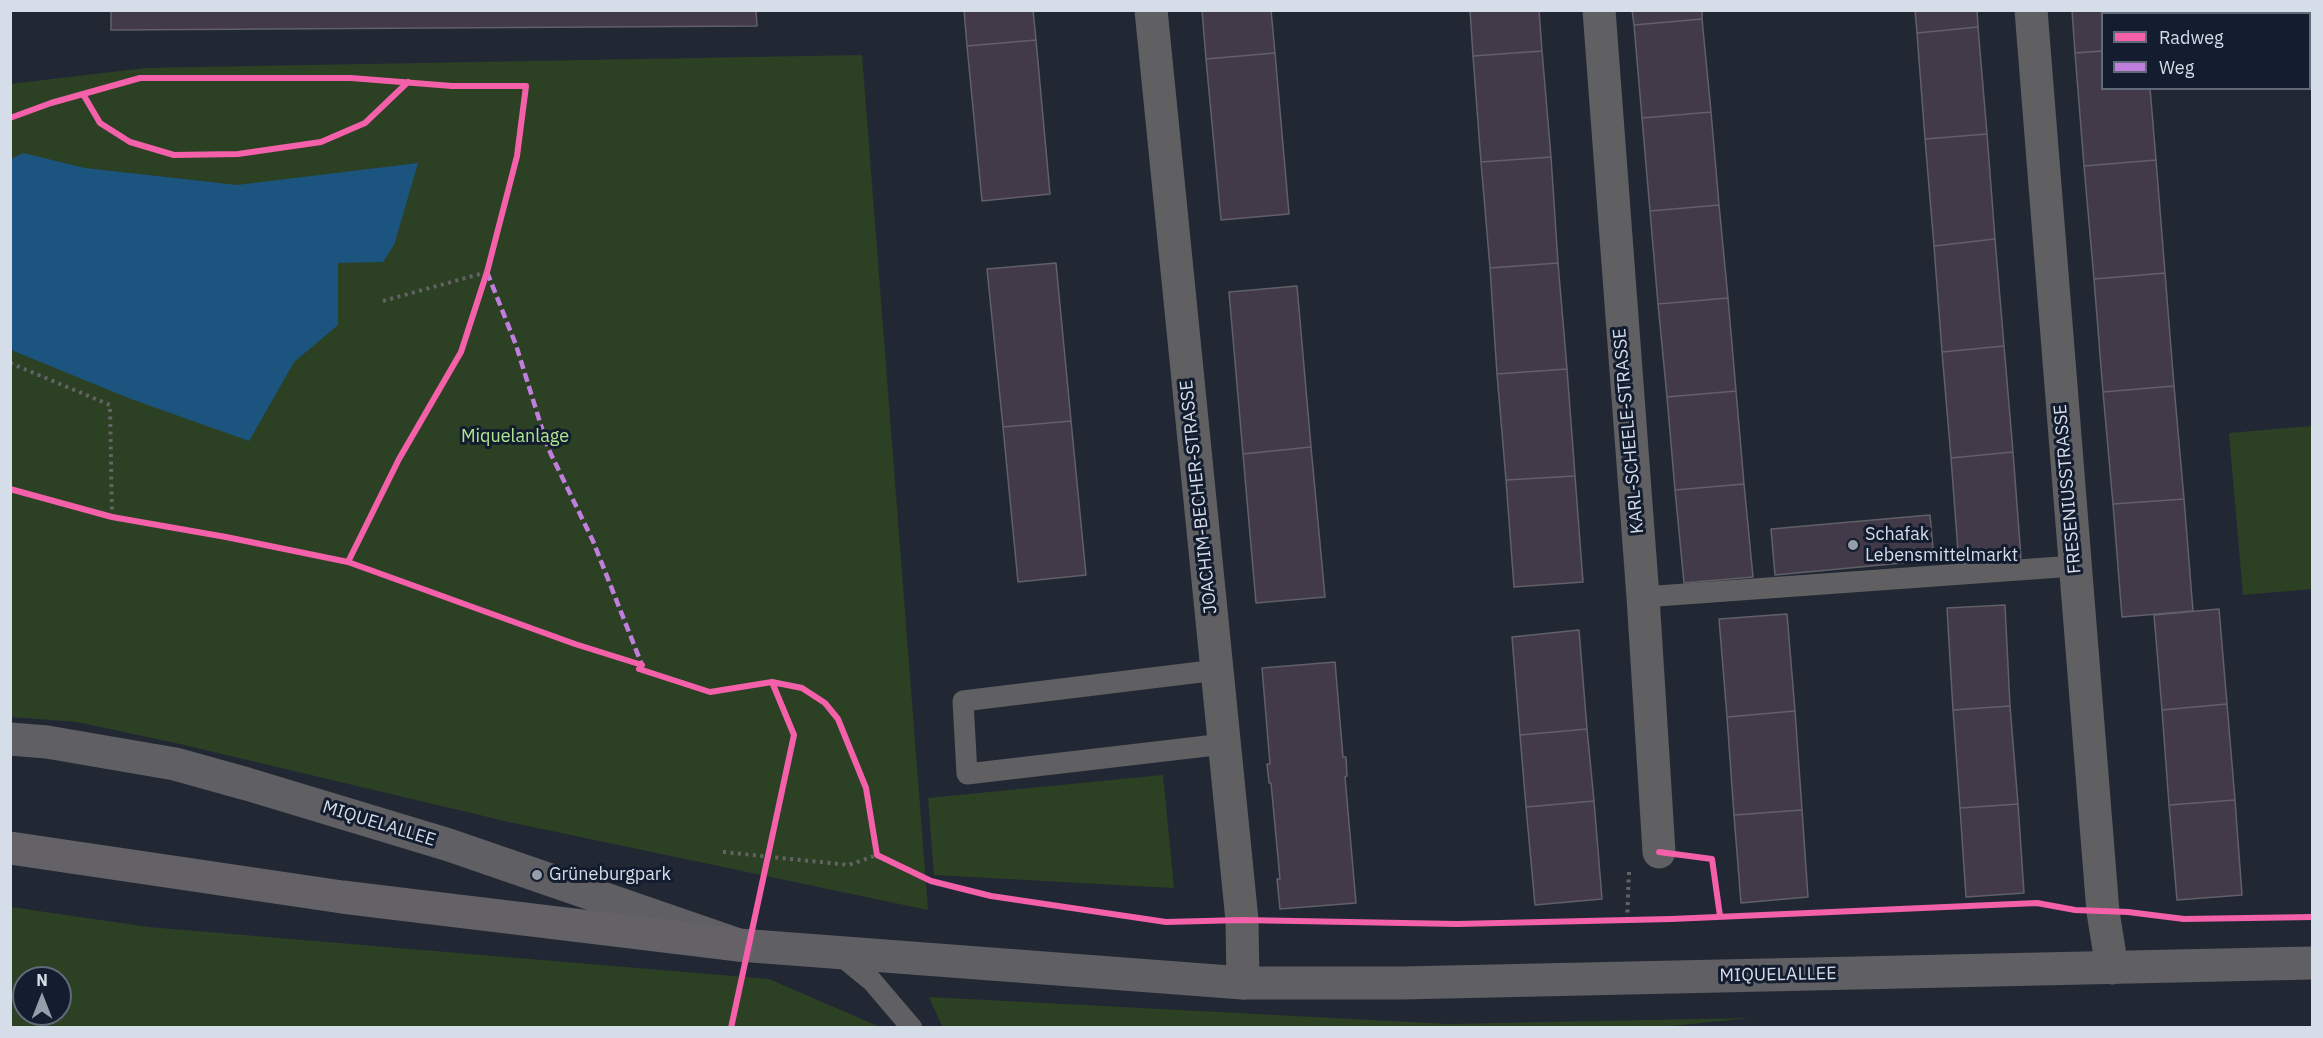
<!DOCTYPE html>
<meta charset="utf-8">
<style>
body{margin:0}
#map{position:relative;width:2323px;height:1038px;overflow:hidden;background:#222833;font-family:"IBM Plex Sans",sans-serif}
canvas{display:block}
.frame{position:absolute;inset:0;border:12px solid #d5dde9;pointer-events:none}
.legend{position:absolute;left:2101px;top:12px;width:210px;height:78px;box-sizing:border-box;background:#131d2f;border:2px solid #616a79;margin:0;padding:8px 10px;list-style:none;font-size:18px;color:#d5dde9}
.legend li{display:flex;align-items:center;gap:12px;height:30px}
.legend b{width:30px;border:2px solid #616a79}
.north{position:absolute;left:12px;top:966px;width:60px;height:60px;box-sizing:border-box;background:#131d2f;border:2px solid #616a79;border-radius:50%;rotate:0deg;font-size:16px;font-weight:700;line-height:24px;text-align:center;color:#d5dde9}
.north::after{content:'';display:block;margin:auto;width:21px;height:27px;background:#969ea9;clip-path:polygon(50% 0,100% 100%,50% 72%,0 100%)}
</style>
<div id="map">
<canvas width="2323" height="1038"></canvas>
<div class="frame"></div>
<ul class="legend">
<li><b style="height:8px;background:#f560ab"></b>Radweg</li>
<li><b style="height:8px;background:#c07fdc"></b>Weg</li>
</ul>
<div class="north">N</div>
</div>
<script>
const c = document.querySelector('canvas').getContext('2d');
c.lineJoin = 'round';
function paint(path, color) { c.fillStyle = color; c.fill(path, 'evenodd'); }
function stroke(path, color, width, dash) { c.strokeStyle = color; c.lineWidth = width; c.lineCap = dash ? 'butt' : 'round'; c.setLineDash(dash || []); c.stroke(path); }
function label(font, color, halo, rows, align = 'center') {
  c.font = font + ' "IBM Plex Sans",sans-serif'; c.lineWidth = 6; c.setLineDash([]); c.textBaseline = 'middle'; c.strokeStyle = halo; c.fillStyle = color; for (const [text, x, y, turn = 0] of rows) {
    c.save(); c.translate(x, y); c.rotate((+turn || 0) * Math.PI / 180); c.textAlign = isNaN(turn) ? turn : align; if (halo) c.strokeText(text, 0, 0); c.fillText(text, 0, 0); c.restore();
  }
}
const green = new Path2D(`
 M862,55l66,855 -419,-88 -329,-78 -103,-22 -66,-5 -1,-633 136,-16z
 M2312,426v163l-69,6 -14,-162z
 M1163,775l11,113 -240,-13 -6,-77z
 M11,907l137,20 621,52 111,48h-869zM24,978h36v36h-36z
 M929,997l519,27 303,-6 -100,10h-708z`);
const water = new Path2D(`
 M23,153l62,15 152,17 181,-22 -24,82 -11,17 -45,1v62l-44,37 -45,79 -118,-42 -120,-49v-191z`);
const building = new Path2D(`
 M111,10h645l1,16 -646,4z
 M964,10h69l3,30 -69,6z
 M1202,10h69l4,43 -69,6z
 M1470,10h69l3,41 -69,5z
 M1632,10h70v9l-68,6z
 M1915,10h62l1,17 -61,6z
 M2072,10h71l1,4h-42v37l-27,2z
 M1702,19l9,93 -69,6 -8,-93z
 M1978,27l9,107 -62,5 -8,-106z
 M1036,40l14,154 -68,7 -15,-155z
 M1542,51l9,106 -70,5 -8,-106z
 M2102,51v37h48l6,72 -72,6 -9,-113z
 M1275,53l14,161 -68,6 -15,-161z
 M1711,112l8,93 -69,6 -8,-93z
 M1987,134l8,105 -61,7 -9,-107z
 M1551,157l7,106 -68,5 -9,-106z
 M2156,160l9,113 -71,6 -10,-113z
 M1719,205l9,93 -70,6 -8,-93z
 M1995,239l9,107 -62,6 -8,-106z
 M1056,263l15,158 -68,6 -16,-158z
 M1558,263l9,106 -70,5 -7,-106z
 M2165,273l9,113 -71,6 -9,-113z
 M1297,286l14,161 -68,7 -14,-162z
 M1728,298l8,93 -69,6 -9,-93z
 M2004,346l9,106 -62,6 -9,-106z
 M1567,369l8,107 -69,4 -9,-106z
 M2174,386l10,113 -71,5 -10,-112z
 M1736,391l8,93 -69,6 -8,-93z
 M1071,421l15,154 -68,7 -15,-155z
 M1311,447l14,150 -69,6 -13,-149z
 M2013,452l8,106 -62,6 -8,-106z
 M1575,476l8,106 -69,5 -8,-107z
 M1744,484l9,93 -69,6 -9,-93z
 M2184,499l9,112 -71,6 -9,-113z
 M1930,515l4,45 -159,15 -4,-46z
 M2005,605l5,101 -57,4 -6,-102z
 M2219,609l8,95 -65,6 -8,-95z
 M1787,614l8,97 -68,6 -8,-98z
 M1579,630l8,99 -67,6 -8,-98z
 M1335,662l8,95h3l1,19 -2,1 11,126 -76,6 -3,-30h3l-9,-96h-2l-2,-19h3l-8,-96z
 M2227,704l8,96 -66,5 -7,-95z
 M2010,706l8,98 -58,4 -7,-98z
 M1795,711l7,99 -68,5 -7,-98z
 M1587,729l7,72 -68,6 -6,-72z
 M2235,800l7,95 -65,5 -8,-95z
 M1594,801l8,98 -67,6 -9,-98z
 M2018,804l6,89 -58,4 -6,-89z
 M1802,810l6,87 -67,6 -7,-88z`);
const path = new Path2D(`
 M383,301l104,-29
 M10,363l100,42 2,112
 M723,852l126,13 28,-10
 M1627,920l2,-48`);
const service = new Path2D(`
 M1643,597l431,-31
 M1217,670l-254,31 4,73 257,-30
 M839,954l33,27 40,47`);
const minor = new Path2D(`
 M1151,10l91,910 1,63
 M1599,10l44,587 16,255
 M2031,10l72,902 9,56`);
const primary = new Path2D(`
 M10,739l37,3 128,22 72,20 202,61 290,100 504,38h159l910,-20`);
const trunk = new Path2D(`
 M10,848l332,49 397,48`);
const quiet = new Path2D(`
 M487,272l29,73 32,103 45,93 49,124`);
const cycleway = new Path2D(`
 M83,94l17,29 30,19 44,13 64,-1 83,-12 44,-19 43,-41
 M10,118l41,-15 89,-25h211l101,8h74l-9,70 -30,116 -26,80 -62,107 -51,103
 M10,489l102,28 114,20 122,25 227,82 67,21 -3,4 71,23 62,-10 30,6 23,15 13,16 28,69 11,67 54,26 60,15 175,26 76,-2 215,4 214,-5 366,-16 38,7 53,2 56,7 128,-2
 M1659,852l53,7 8,57
 M731,1028l63,-293 -22,-53`);
const markers = [
 [1853,545,6,"#969ea9"],
 [537,875,6,"#969ea9"]
];
const streetNames = [
 ["KARL-SCHEELE-STRASSE",1629,431,-95],
 ["FRESENIUSSTRASSE",2068,489,-95],
 ["JOACHIM-BECHER-STRASSE",1199,497,-96],
 ["MIQUELALLEE",379,824,17],
 ["MIQUELALLEE",1778,975,-1]
];
const parkNames = [
 ["Miquelanlage",515,437]
];
const poiNames = [
 ["Schafak",1865,535],
 ["Lebensmittelmarkt",1865,556],
 ["Grüneburgpark",549,875]
];
paint(green, '#2c4023');
paint(water, '#1b547f');
paint(building, '#423a48');
stroke(building, '#616068', 1.5);
stroke(path, '#636365', 4, [3, 4.5]);
stroke(service, '#605f61', 21);
stroke(minor, '#605f61', 33);
stroke(primary, '#605f63', 33);
stroke(trunk, '#646266', 33);
stroke(quiet, '#c07fdc', 4.5, [9, 4.5]);
stroke(cycleway, '#f560ab', 6);
for (const [x, y, r, color] of markers) { const dot = new Path2D(); dot.arc(x, y, r, 0, 2 * Math.PI); c.fillStyle = color; c.fill(dot); stroke(dot, '#131d2f', 2); }
label('18px', '#d5dde9', '#131d2f', streetNames);
label('18px', '#b0e68f', '#131d2f', parkNames);
label('18px', '#d5dde9', '#131d2f', poiNames, 'left');
</script>
